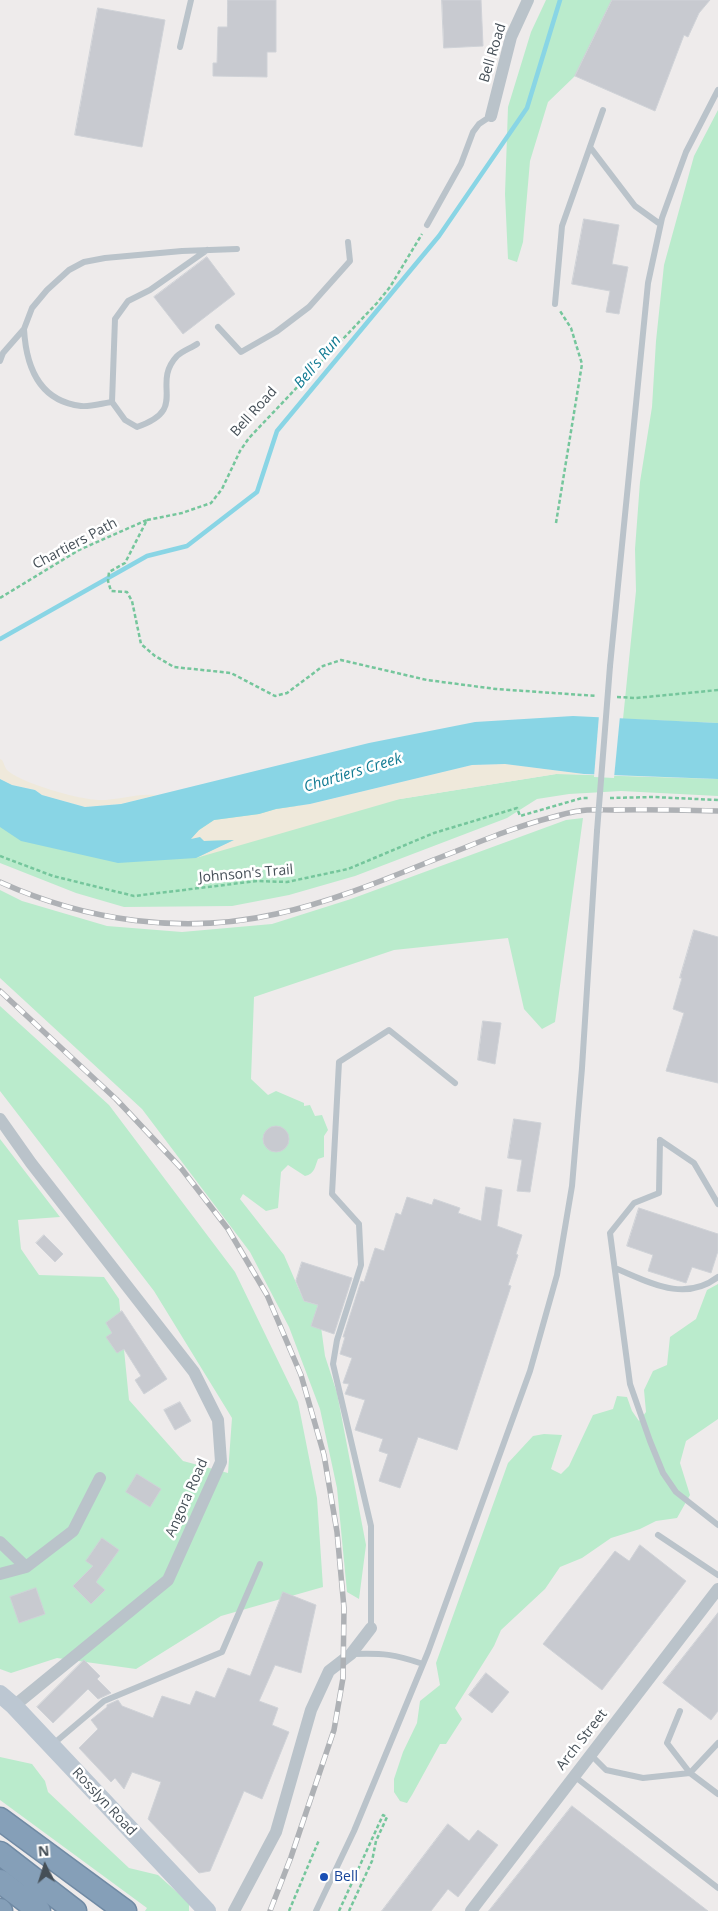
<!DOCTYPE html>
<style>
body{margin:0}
#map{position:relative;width:718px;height:1911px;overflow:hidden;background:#eeebeb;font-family:"Open Sans",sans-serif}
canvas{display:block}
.north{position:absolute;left:20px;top:1841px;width:50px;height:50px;-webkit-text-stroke:4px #fff;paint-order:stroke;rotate:355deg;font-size:14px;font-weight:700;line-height:20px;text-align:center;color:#454f57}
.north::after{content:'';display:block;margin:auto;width:18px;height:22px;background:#454f57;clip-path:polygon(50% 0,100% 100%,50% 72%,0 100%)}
</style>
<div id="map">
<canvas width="718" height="1911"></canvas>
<div class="north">N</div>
</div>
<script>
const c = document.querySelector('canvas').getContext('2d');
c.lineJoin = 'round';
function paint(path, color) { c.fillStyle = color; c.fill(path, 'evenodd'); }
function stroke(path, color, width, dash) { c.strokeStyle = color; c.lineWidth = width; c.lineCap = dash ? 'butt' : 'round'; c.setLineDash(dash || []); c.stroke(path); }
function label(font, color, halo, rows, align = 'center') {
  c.font = font + ' "Open Sans",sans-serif'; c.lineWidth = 5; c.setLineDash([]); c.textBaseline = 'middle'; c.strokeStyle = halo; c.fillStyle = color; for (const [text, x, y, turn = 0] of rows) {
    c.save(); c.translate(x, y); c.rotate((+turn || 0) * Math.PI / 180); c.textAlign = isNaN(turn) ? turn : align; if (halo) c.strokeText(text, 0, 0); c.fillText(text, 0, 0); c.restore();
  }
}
const green = new Path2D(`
 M546,0h66l-37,76 -27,26 -18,59 -7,81 -6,20 -9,-3 -3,-65 3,-87 23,-75z
 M718,110v613l-95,-4 13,-128 -1,-42 5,-67 12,-75 4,-66 8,-76 30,-109z
 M556,774l162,5v17l-97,-5 -52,3 -32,5 -30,19 -152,58 -66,19 -57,11 -108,1 -48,-14 -76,-30v-37l400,-27z
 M583,818l-28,204 -13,7 -18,-20 -16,-71 -114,12 -140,47 -3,82 17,16 8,-4 28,12v3l6,-1 5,11 7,-1 6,15 -4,6v21l-6,2c-3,7 -3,15 -13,17l-17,-11 -7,7 -3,36 -12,3 -23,-17 -3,5 44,56 20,46 14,4 7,51 12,37 29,152 -7,54 -12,-7 -10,-104 -17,-79 -31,-82 -39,-75 -108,-143 -142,-131v-88l22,11 85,25 75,6 90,-8 79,-25 215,-79z
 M0,1006l109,99 126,167 63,130 19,96 6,89 -102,29 -85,53 -79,-11 -46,15 -11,-4v-530l60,78 -42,3 3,29 18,26 65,2 15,22 10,101 54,61 45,12 4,-55 -78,-127 -154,-200z
 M718,1284v135l-32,22 -6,22 10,32 -13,23 -21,3 -16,8 -29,9 -29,20 -22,9 -15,22 -44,41 -7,16 -39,62 7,11 -16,25h-6l-28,51 -5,8 -7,-2 -6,-9v-13l9,-27 14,-29 3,-22 20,-16 -4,-22 72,-200 25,-27 11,-2 18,1 -11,34 10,5 8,-8 24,-51 20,-6 4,-13 10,1 5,14 7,10 7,-9 -2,-22 9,-19 14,-6 3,-28 26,-18 11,-29z
 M0,1757l32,7 13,17 3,11 81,76 29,7 31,28v8h-44l2,-3 -147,-108z`);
const sand = new Path2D(`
 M0,759l2,1c2,3 3,8 5,10 13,13 74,30 92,30 20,0 38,-7 58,-5l-36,9 -36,3 -43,-12 -7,-5 -23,-5 -12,-6z
 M505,764l79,10h-28l-156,25 -204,59 37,-18 -29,1 -14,-2 9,-9 15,-10 45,-6 17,-5 34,-5 162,-39z`);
const water = new Path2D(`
 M573,716l145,7v56l-134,-5 -79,-10 -33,1 -162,39 -34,5 -17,5 -45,6 -15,10 -8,9 9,-2 4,4 30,-1 -38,18 -78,5 -97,-22 -21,-14v-48l12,6 23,5 7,5 43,12 36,-3 248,-61 106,-21z`);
const pier = new Path2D(`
 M599,715l21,1 -6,62 -20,-1z`);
const stream = new Path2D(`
 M0,639l147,-83 40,-10 70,-54 20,-61 162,-195 88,-128 33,-108`);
const building = new Path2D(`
 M228,0h48v52h-9v25l-54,-1v-13h4l1,-36h9z
 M442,0h39l2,46 -39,2z
 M612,0h98l-11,13 -11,24 -4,-2 -29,76 -80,-35z
 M98,8l67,12 -23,127 -67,-12z
 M584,219l35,6 -7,39 16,3 -9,47 -13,-2 4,-21 -38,-7z
 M207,257l28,37 -52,40 -29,-37z
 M694,930l24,7v146l-52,-12 18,-58 -11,-4 9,-31h-2z
 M483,1021l18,2 -6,41 -17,-4z
 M514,1119l27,4 -11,69 -13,-1 5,-31 -14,-2z
 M263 1139a13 13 0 1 1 26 0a13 13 0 1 1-26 0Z
 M486,1187l16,3 -5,36 25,9 -6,19 2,1 -10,30 3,1 -54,164 -39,-13 -18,51 -21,-7 9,-27 -9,-3 4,-12 -28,-9 10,-30 -20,-6 4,-10 -6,-1 9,-25 -12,-4 5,-17h-2l18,-56 3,1 11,-34 9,3 12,-38 5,2 6,-18 25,8 2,-6 26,9 -2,5 23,8z
 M639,1208l79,26v17l-7,22 -19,-6 -6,16 -38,-12 5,-16 -26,-9z
 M44,1235l19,19 -8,8 -19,-19z
 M302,1262l50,16 -18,56 -23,-8 7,-21 -14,-4 -8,-20z
 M122,1311l45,68 -23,15 -9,-14 6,-4 -17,-27 -7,4 -11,-16 6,-4 -6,-10z
 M180,1402l11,19 -16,9 -11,-20z
 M137,1474l24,15 -11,18 -24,-15z
 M102,1538l17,12 -23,32 9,8 -14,14 -18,-18 20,-20 -7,-5z
 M640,1545l46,36 -84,109 -59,-46 72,-93 14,10z
 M36,1588l9,26 -26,9 -9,-26z
 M283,1592l33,13 -15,68 -26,-8 -16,36 19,7 -6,17 17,7 -27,67 -18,-8 -34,80 -11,2 -51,-54 13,-37 -29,-10 -8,17 -9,-11 -4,4 -32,-34 19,-19 -7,-9 16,-13v-2l11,-5 4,6 31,12 9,-22 28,9 6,-14 19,7 13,-30 22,8z
 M718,1613v98l-7,9 -48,-37z
 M84,1660l16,16 -3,3 14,14 -13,6 -10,-10 -35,34 -16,-16z
 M486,1673l23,19 -17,21 -23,-18z
 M572,1806l136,105h-219z
 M448,1824l21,17 9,-11 20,15 -40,52 -10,-8 -17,22h-49z`);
const path = new Path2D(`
 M147,520l35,-7 29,-10 11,-14 18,-38 9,-13 128,-135 13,-16 32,-53
 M556,523l26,-159 -11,-36 -11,-17
 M0,598l79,-48 68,-30 -22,43 -16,9 -1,9 3,10 16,1 5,9 9,43 14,12 19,11 57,6 44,23 12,-3 36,-27 18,-6 86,20 69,9 101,7
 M617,697l19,1 82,-8
 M610,798l43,-1 65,3
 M0,856l53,20 81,20 123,-15 30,1 61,-13 86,-36 83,-25 3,8 62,-18h7
 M289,1911l30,-71
 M339,1911l44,-96 4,2 -11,24 -4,20 -23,50`);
const lane = new Path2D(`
 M180,47l11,-47
 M590,147l45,59 25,18
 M427,225l34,-61 12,-32 6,-8 12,-8
 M555,304l7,-78 41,-116
 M218,327l23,25 35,-20 33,-25 41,-46 -2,-19
 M24,329c2,37 15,72 57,77 10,1 22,-3 31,-4
 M197,344c-6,4 -15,7 -20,12 -27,29 13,53 -40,71l-12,-7 -13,-18 3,-83 13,-18 22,-11 57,-40
 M0,361l3,-8 21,-24 8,-21 15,-18 22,-20 15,-8 21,-4 77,-7 55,-2
 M610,666l38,-383 14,-65 24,-66 32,-62
 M660,1140l-1,53 -25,10 -24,30 20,151 20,57 13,32 13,19 42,33
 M660,1140l34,23 24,41
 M615,1268c34,14 69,35 103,9
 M658,1535l60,40
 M371,1628v-102l-38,-162 4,-24 24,-75 -2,-41 -27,-30 7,-132 50,-32 66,53
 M353,1654c30,-1 41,0 70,10
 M680,1711l-13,32 23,30 28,21
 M52,1745l52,-44 118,-49 38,-88
 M590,1754l16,16 37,8 47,-5 28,-30
 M574,1776l144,112
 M316,1911l38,-80 74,-179 102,-281 27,-96 15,-89 10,-118 15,-237`);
const street = new Path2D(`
 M491,116l20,-79 17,-37
 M0,1119l31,44 163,209 24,48 3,42 -53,118 -154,126
 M0,1542l26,25
 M0,1574l26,-7 47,-36 27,-53
 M234,1911l42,-79 35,-122 18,-39 22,-17 20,-26
 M471,1911l247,-322`);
const secondary = new Path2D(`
 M0,1694l14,12 193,205`);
const highway = new Path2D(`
 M0,1819l125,92
 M0,1853l75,58
 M0,1881l39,30
 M0,1910l1,1`);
const rail = new Path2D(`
 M0,882c86,39 183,53 276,32 55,-12 108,-34 160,-55 39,-15 77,-32 117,-42 8,-2 17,-5 26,-6 11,-2 22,-1 33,-1 36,-1 71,0 106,1
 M0,991l116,108 65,69 47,61 39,66 34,80 23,80 13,77 7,76 -1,70 -9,52 -43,127 -21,54`);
const laneBridge = new Path2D(`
 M597,831l13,-165`);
const markers = [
 [324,1877,5,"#1a4fb4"]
];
const streetNames = [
 ["Bell Road",493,53,-73],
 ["Bell Road",254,412,-48],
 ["Chartiers Path",75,544,-28],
 ["Johnson's Trail",246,874,-5],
 ["Angora Road",187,1498,-66],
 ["Arch Street",582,1740,-52],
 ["Rosslyn Road",104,1802,47]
];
const transitNames = [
 ["Bell",334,1877]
];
const waterNames = [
 ["Bell's Run",318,362,-50],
 ["Chartiers Creek",353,773,-17]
];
paint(green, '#baebcc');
paint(sand, '#efe9db');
paint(water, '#89d5e5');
paint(pier, '#eeebeb');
stroke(stream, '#89d5e5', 4.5);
paint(building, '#c8cad0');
stroke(building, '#cfd2d7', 1);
stroke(highway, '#708aa4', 25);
stroke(path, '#75c69c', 2.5, [4, 2.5]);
stroke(lane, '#bac3ca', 6);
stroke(street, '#bac3ca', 12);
stroke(secondary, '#bcc7d2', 18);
stroke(highway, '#859fb8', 22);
stroke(rail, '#aeb1b5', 5.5);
stroke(rail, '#fff', 4, [11]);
stroke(laneBridge, '#bac3ca', 6);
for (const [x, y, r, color] of markers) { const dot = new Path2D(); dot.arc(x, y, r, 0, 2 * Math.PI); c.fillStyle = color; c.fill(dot); stroke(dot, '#fff', 2); }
label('14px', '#454f57', '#fff', streetNames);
label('14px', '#164399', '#fff', transitNames, 'left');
label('italic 15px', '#147c94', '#fff', waterNames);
</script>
